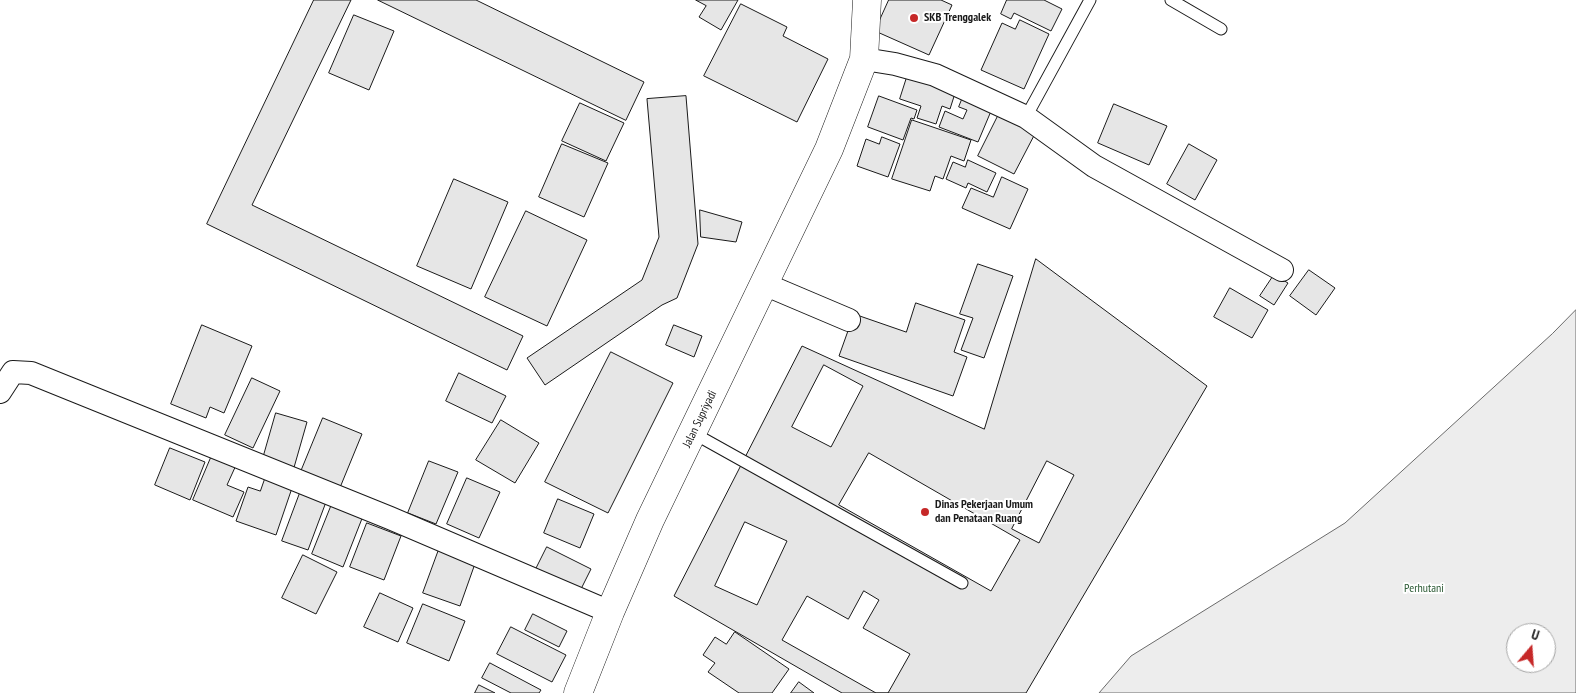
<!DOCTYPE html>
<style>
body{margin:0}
#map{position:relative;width:1576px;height:693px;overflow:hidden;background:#fff;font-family:"PT Sans Narrow",sans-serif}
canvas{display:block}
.north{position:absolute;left:1506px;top:623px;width:50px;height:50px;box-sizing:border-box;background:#fff;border:1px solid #a3a3a3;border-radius:50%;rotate:18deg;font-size:14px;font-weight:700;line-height:20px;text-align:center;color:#1a1a1a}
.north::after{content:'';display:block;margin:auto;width:18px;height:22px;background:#c62828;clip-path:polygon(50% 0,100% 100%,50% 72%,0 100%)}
</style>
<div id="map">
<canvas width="1576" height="693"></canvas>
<div class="north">U</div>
</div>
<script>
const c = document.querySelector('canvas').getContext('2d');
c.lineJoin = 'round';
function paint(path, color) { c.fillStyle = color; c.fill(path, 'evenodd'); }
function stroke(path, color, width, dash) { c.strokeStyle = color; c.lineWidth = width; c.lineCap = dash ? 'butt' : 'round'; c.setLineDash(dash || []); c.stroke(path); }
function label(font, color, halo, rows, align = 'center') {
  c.font = font + ' "PT Sans Narrow",sans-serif'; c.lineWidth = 4; c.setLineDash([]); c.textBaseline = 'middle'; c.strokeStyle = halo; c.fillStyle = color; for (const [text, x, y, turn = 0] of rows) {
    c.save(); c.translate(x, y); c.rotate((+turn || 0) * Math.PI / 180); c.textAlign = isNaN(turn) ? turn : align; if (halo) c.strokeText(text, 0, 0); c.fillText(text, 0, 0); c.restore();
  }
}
const built = new Path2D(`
 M1576,310v383h-477l32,-37 214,-133 207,-189zM1516,633h30v30h-30z`);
const building = new Path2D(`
 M314,0h37l-99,205 271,131 -16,34 -300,-146z
 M378,0h98l168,82 -18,38z
 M696,0h42l-17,30 -22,-13 7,-11z
 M889,0h52l11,5 -23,50 -54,-24z
 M1007,0h37l18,9 -11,22 -37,-18 -3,6 -10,-5z
 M741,4l46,23 -4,9 45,23 -31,63 -93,-46z
 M354,15l40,16 -25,59 -40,-17z
 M1020,20l29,14 -25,55 -43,-19 21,-47 13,6z
 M909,71l48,16 -7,22 -8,-3 -6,18 -19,-6 4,-12 -21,-7z
 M965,92l29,12 -16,38 -39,-15 6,-16 18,8 4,-9 -8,-3z
 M686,96l12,148 -21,54 -15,7 -117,80 -18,-27 115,-78 17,-43 -12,-138z
 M879,96l38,14 -3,9 -3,-1 -8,22 -35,-13z
 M580,103l44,20 -18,38 -44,-20z
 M1114,104l53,22 -18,39 -51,-22z
 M1002,108l37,18 -25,48 -36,-18z
 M912,120l59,20 -7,21 -13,-5 -8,23 -8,-3 -5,15 -38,-12z
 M882,137l18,7 -12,33 -31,-11 9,-27 13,5z
 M562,144l46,19 -24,54 -45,-20z
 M1189,144l28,16 -22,40 -28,-16z
 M968,160l28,13 -9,19 -19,-9 -2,5 -20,-9 7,-17 12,5z
 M1002,177l26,12 -18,40 -48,-21 9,-20 22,9z
 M454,179l54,23 -37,87 -54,-23z
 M700,210l42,12 -6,20 -35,-5z
 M526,211l61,29 -40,86 -62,-29z
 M1036,259l171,127 -181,307h-184l-168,-97 128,-250 182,83z
 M978,264l35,12 -29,82 -23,-8 12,-32 -13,-4z
 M1309,270l26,18 -19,27 -26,-19z
 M1274,275l14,8 -14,22 -14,-9z
 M1230,288l38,22 -16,28 -38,-21z
 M916,303l49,17 -11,32 13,5 -14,39 -114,-40 15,-42 52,18z
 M202,325l50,21 -28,67 -14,-6 -4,11 -35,-14z
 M674,325l28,11 -8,21 -28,-12z
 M611,352l62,31 -65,130 -63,-31z
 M824,365l39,21 -32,61 -39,-20z
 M459,373l47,23 -14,27 -46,-22z
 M252,378l28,13 -27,57 -28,-13z
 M276,413l31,9 -14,49 -31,-9z
 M323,418l39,16 -23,56 -39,-16z
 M501,420l38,23 -24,40 -39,-23z
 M170,448l35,14 -15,38 -35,-15z
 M213,453l24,10 -10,22 17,7 -11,25 -40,-17z
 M869,453l151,87 -29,51 -152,-86z
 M429,461l29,11 -22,52 -28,-11z
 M1047,461l27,14 -35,68 -27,-14z
 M467,478l33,14 -21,46 -32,-14z
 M265,479l27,9 -16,47 -40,-14 12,-34 12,4z
 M300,493l26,9 -18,48 -26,-9z
 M558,499l36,15 -14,34 -36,-15z
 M332,504l31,12 -20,51 -31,-13z
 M745,522l42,19 -30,64 -42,-19z
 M367,523l34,13 -17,44 -34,-13z
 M441,544l36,14 -17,48 -37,-13z
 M547,547l44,22 -12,24 -44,-22z
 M303,555l34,17 -21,42 -34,-16z
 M864,591l15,9 -16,28 47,26 -22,39h-12l-94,-53 25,-44 41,23z
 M380,593l33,15 -15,34 -34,-15z
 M423,604l42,17 -16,40 -42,-18z
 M533,614l34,17 -8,16 -34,-17z
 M511,627l55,28 -14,27 -55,-28z
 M735,632l54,37 -17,24h-33l-31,-21 7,-9 -12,-8 12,-18 11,7z
 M490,663l51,27 -2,3h-28l-29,-15z
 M799,682l15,11h-23z
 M479,685l16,8h-20z`);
const lane = new Path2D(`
 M1171,0l50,29
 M1026,117l64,-117
 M693,433l269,150`);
const street = new Path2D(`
 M864,59l31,5 40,11 91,42 68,49 188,104
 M764,284l85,36
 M0,392l13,-20 18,1 359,145 220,94`);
const secondary = new Path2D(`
 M578,693l32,-81 40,-92 179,-371 35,-90 3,-59`);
const markers = [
 [914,18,5,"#c62828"],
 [925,512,5,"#c62828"]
];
const poiNames = [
 ["SKB Trenggalek",924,18],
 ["Dinas Pekerjaan Umum",935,505],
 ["dan Penataan Ruang",935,519]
];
const streetNames = [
 ["Jalan Supriyadi",700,419,-64]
];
const parkNames = [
 ["Perhutani",1424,589]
];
paint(built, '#ededed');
stroke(built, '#6a6a6a', 1);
paint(building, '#e6e6e6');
stroke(building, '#1a1a1a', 1);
stroke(lane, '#1a1a1a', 13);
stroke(street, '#1a1a1a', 24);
stroke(secondary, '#1a1a1a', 29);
stroke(lane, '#fff', 11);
stroke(street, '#fff', 22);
stroke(secondary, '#fff', 28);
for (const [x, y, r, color] of markers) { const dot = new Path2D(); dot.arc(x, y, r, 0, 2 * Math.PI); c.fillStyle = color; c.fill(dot); stroke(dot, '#fff', 2); }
label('bold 12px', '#1a1a1a', '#fff', poiNames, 'left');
label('12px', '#1a1a1a', '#fff', streetNames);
label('12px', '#2b5a34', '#fff', parkNames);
</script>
